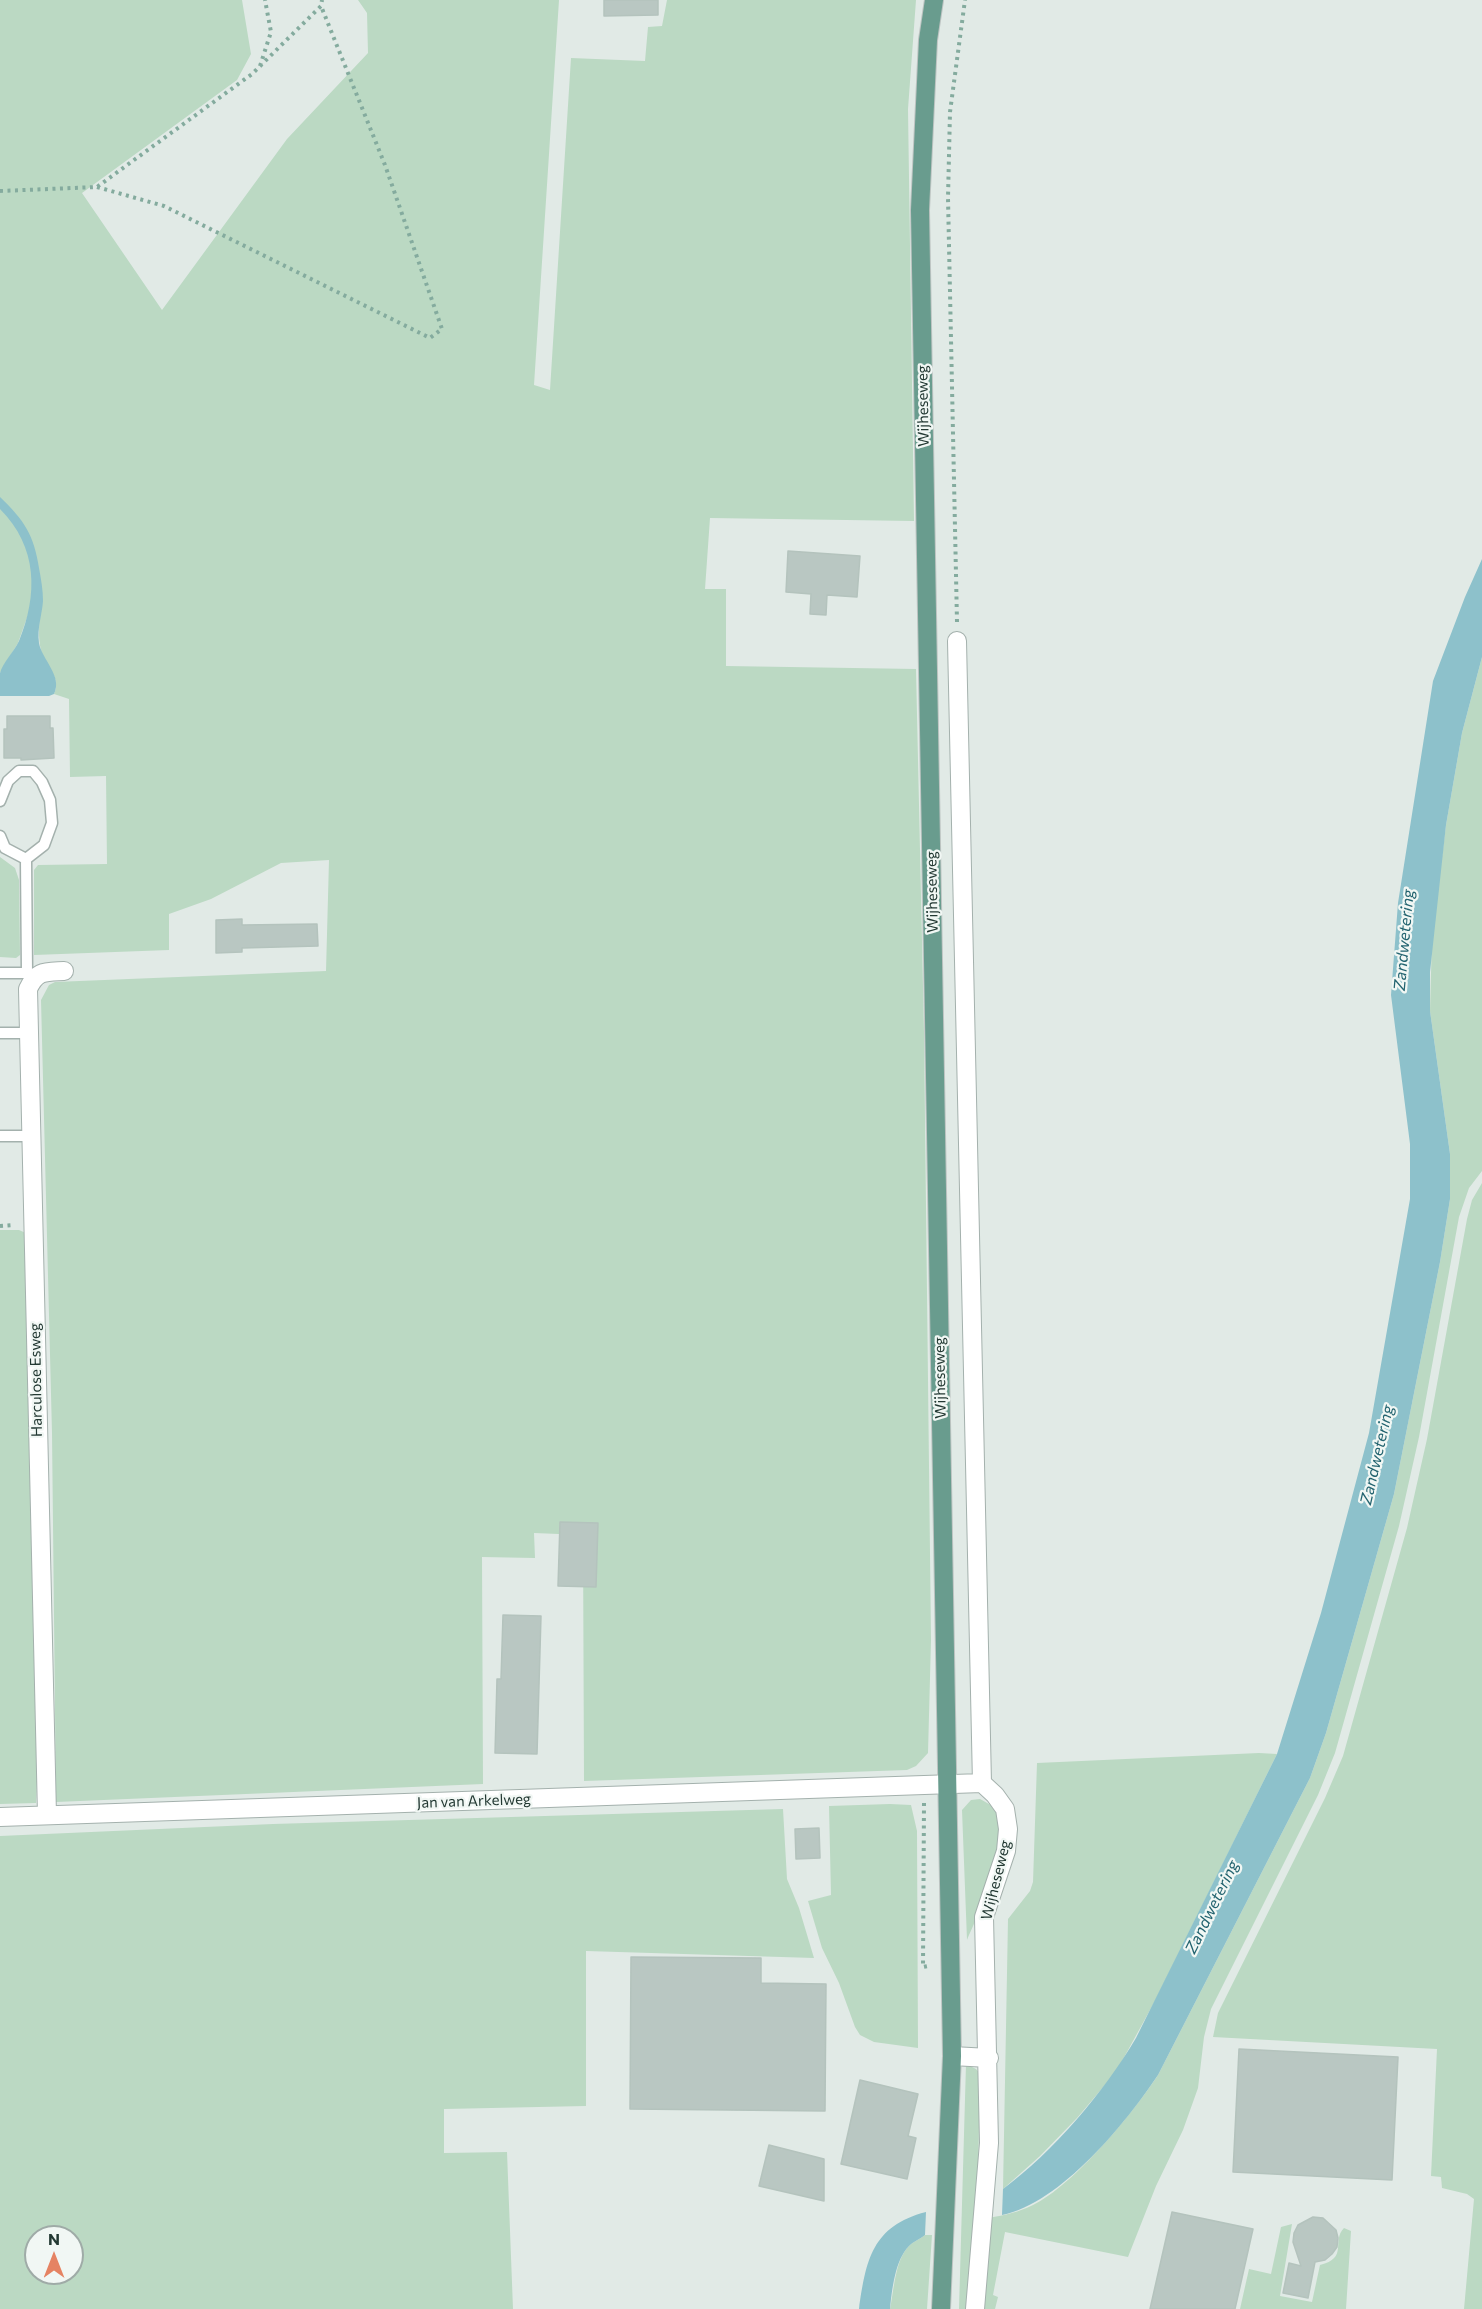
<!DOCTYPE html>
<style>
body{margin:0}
#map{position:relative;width:1482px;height:2309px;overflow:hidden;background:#e1eae6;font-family:Commissioner,sans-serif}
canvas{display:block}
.north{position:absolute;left:24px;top:2225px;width:60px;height:60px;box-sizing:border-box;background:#f1f7f4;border:2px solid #9faba7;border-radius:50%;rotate:0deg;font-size:16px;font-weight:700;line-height:24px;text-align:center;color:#233933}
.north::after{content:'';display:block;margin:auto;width:21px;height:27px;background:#e58363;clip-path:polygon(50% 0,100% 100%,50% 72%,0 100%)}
</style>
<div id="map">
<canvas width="1482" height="2309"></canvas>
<div class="north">N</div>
</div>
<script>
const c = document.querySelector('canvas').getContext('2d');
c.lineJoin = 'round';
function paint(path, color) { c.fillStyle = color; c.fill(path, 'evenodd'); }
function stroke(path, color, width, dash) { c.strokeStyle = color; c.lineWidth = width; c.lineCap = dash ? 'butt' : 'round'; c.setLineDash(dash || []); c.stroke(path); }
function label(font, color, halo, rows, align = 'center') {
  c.font = font + ' Commissioner,sans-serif'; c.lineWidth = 4.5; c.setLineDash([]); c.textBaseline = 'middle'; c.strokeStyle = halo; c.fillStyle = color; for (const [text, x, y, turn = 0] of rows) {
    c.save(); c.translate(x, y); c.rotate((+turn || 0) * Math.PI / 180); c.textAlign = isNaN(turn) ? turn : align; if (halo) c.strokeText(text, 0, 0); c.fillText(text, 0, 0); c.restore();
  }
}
const green = new Path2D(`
 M0,0h242l9,54 -14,26 -155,113 80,117 125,-171 81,-86 -1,-40 -9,-13h201l-25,385 16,5 21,-332 74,3 3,-34 14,-1 5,-26h249l-8,109 6,412 -204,-3 -5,71h21v77l190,3 8,363 7,608 -3,113 -12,13 -9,4 -323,11 -1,-246 -49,-2 1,25 -53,-1 1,227 -427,18 -4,-369 -11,-433 8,-15 6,-3 271,-11 3,-111 -48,3 -70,36 -42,15v36l-135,5v-85l4,-5 69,-1 -1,-88 -36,1 -1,-78 -15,-5c8,-17 -9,-28 -13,-44 -3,-12 -2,-25 -1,-38h-11l-11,31 -18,30z
 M1482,657v514l-13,17 -10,29 -40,220 -20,89 -64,227 -17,42 -107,214 -7,28 -6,51 -15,42 -27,56 -28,71 -123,-25 -12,63 5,2 -3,12h-14l8,-91c16,-3 30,-6 44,-13 41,-20 100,-92 125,-130l152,-297 16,-45 68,-239 46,-232 10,-63v-45l-20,-143 2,-75 14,-111 16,-92z
 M0,857l15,11 4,12 1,75 -4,3 -16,-1z
 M1482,1183v1126h-18l10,-110 -7,-5 -25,-6 -1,-11 -10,-1 6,-127 -224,-12 5,-24 107,-215 18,-42 64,-228 20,-89 40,-220 5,-19z
 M0,1230h19l9,4 10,520 -2,49 -36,1z
 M1259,1753l18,1 -121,245 -40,73 -39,46 -37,38 -37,33 5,-270 22,-28 3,-9 4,-119z
 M980,1799c7,4 18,9 21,17 9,26 -22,98 -34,124l-5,-130 9,-10z
 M890,1804l21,1 6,26 1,217 -44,-6 -14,-7 -5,-8 -16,-44 -17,-35 -14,-47 23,-6 -2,-89z
 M783,1809l4,70 12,29 15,50 -228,-7v155l-142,3v44l63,-1 6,157h-513v-473l273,-12zM36,2237h36v36h-36z
 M966,2064l10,5 4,5 -2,105 -9,130h-10z
 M1292,2224l-12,72 32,6 8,-37c29,-7 11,-24 24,-37l7,3 -5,78h-106l9,-40 22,5 10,-47z
 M925,2235h7l-5,74h-37c4,-19 5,-49 19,-63 5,-5 11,-7 16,-11z`);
const water = new Path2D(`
 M0,497c24,23 34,38 39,71 2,11 4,22 4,33 -1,14 -6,27 -4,42 3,17 24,33 15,51l-5,2h-49c0,-7 0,-16 0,-23 3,-11 14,-21 19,-32 19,-46 19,-94 -19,-132z
 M1482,559v98l-20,76 -16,92 -16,147v39l20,143v45l-10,63 -46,232 -68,239 -16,45 -152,297c-32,48 -97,128 -156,140l1,-26c50,-37 101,-97 133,-151l141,-284 44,-141 48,-180 41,-234v-55l-19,-149 7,-92 35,-222 32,-84z
 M926,2212l-1,23c-5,4 -11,6 -16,11 -14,14 -17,44 -19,63h-31c7,-49 13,-83 67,-97z`);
const building = new Path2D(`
 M604,0h54v15l-54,1z
 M788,551l72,5 -3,41 -30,-2 -1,20 -16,-1 1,-20 -25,-2z
 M7,716h43v12h3l1,30 -33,2v-2h-17v-29h3z
 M242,919v6l75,-1 1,22 -76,2v4l-26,1v-33z
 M560,1522l38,1 -2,64 -38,-1z
 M503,1615l38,1 -4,138 -42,-1 2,-74h4z
 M819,1828l1,30 -24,1 -1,-30z
 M631,1957l130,1v25l65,1 -1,127 -195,-2z
 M1239,2049l159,8 -6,123 -159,-8z
 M860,2080l58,14 -10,42 8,2 -9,41 -66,-15z
 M769,2145l55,14v42l-65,-15z
 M1172,2212l81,17 -18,80h-85z
 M1313,2217l10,1 13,12 2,8 -1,9 -5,7 -7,6 -10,2 -7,36 -25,-5 6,-30 12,3 -8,-24 1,-9 4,-8z`);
const path = new Path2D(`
 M260,66l11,-34 -6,-32
 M97,187l67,19 266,132 12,-9 -57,-164 -64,-159
 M0,191l97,-4 155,-113 69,-68 1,-6
 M957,622l-9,-424 2,-86 15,-112
 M0,1226l14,-1
 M924,1803l-1,164 5,-1`);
const lane = new Path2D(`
 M0,801l8,-20 11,-10h14l9,11 8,18 2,23 -8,22 -18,14
 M0,836l5,12 21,11
 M26,859l1,114 6,6
 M0,973h27
 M0,1033h29
 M0,1136h31`);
const street = new Path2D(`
 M957,641l25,1142
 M47,1815l-19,-826c9,-19 17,-17 36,-18
 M0,1817l982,-34 13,12 10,14 3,20 -2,22 -22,66 5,226 -14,166
 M952,2056l37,2`);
const primary = new Path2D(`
 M934,0l-6,40 -8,170 32,1846 -11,253`);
const streetNames = [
 ["Wijheseweg",923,406,-91],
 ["Wijheseweg",932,892,-91],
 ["Wijheseweg",940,1378,-91],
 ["Harculose Esweg",36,1380,-91],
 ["Jan van Arkelweg",474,1801,-2],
 ["Wijheseweg",996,1880,-76]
];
const waterNames = [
 ["Zandwetering",1404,940,-85],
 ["Zandwetering",1377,1455,-77],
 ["Zandwetering",1212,1907,-64]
];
paint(green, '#bbd9c3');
paint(water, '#8dc1cb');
paint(building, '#b9c7c2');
stroke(building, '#b4c3bd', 1.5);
stroke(lane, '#a4b1ad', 13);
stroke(street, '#a4b1ad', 20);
stroke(primary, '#bdc4c2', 20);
stroke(path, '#84ab9e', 4, [3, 4.5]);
stroke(lane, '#fff', 10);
stroke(street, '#fff', 18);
stroke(primary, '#699c8e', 18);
label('15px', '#233933', '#f1f7f4', streetNames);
label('italic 16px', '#22636f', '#f1f7f4', waterNames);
</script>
